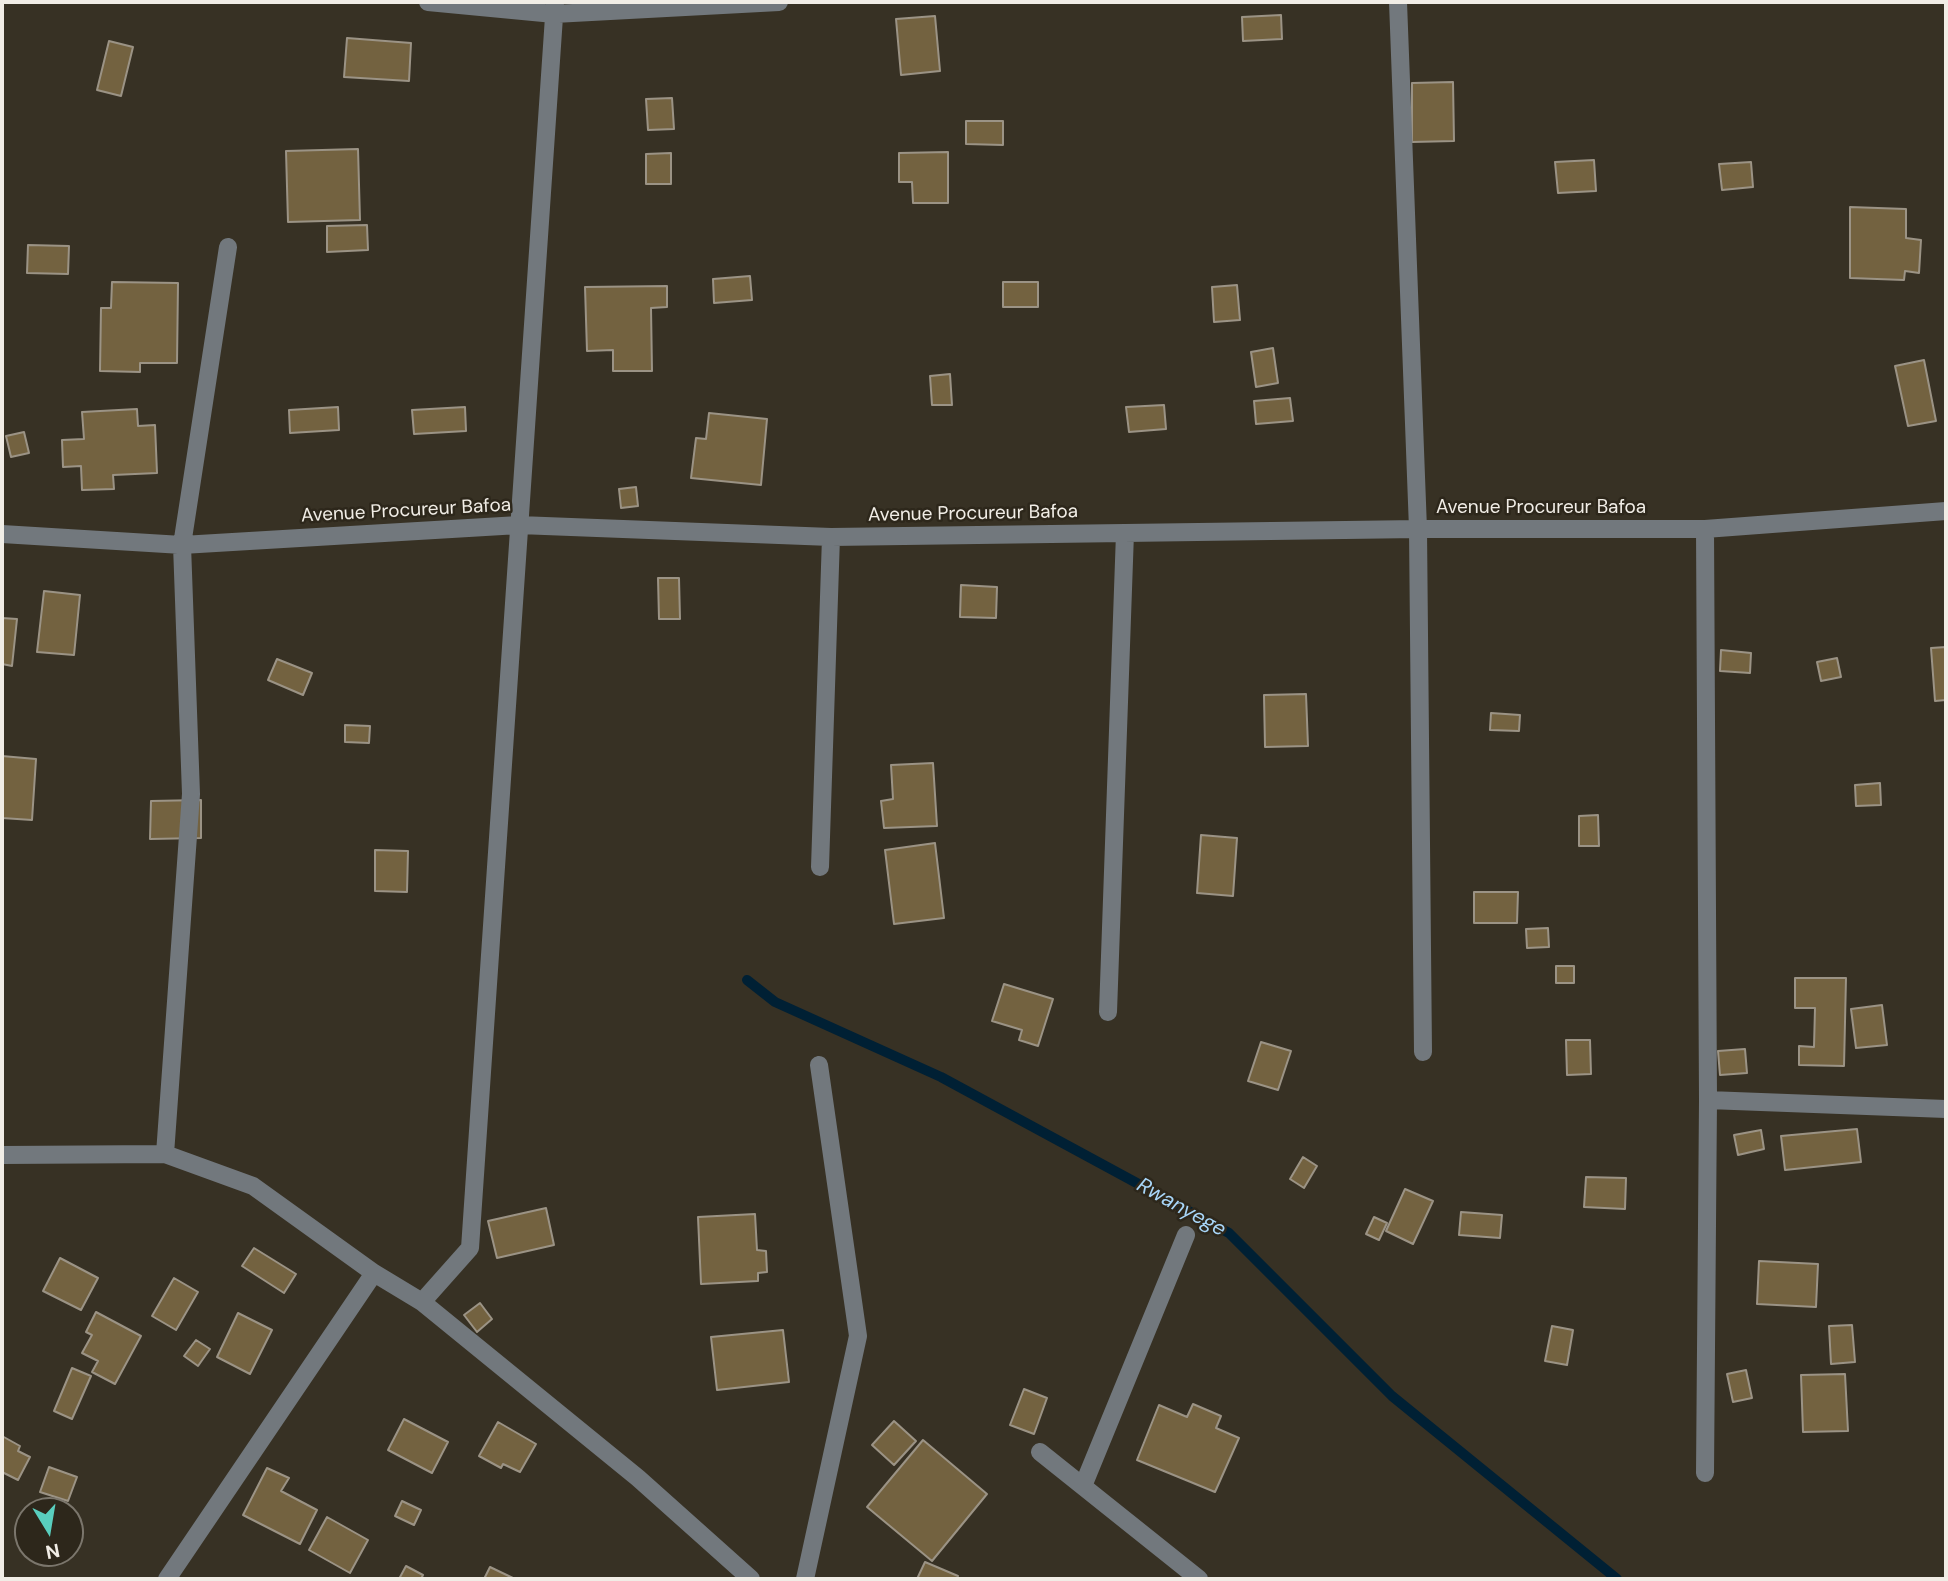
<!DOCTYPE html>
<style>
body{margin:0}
#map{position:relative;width:1948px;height:1581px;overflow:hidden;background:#373124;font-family:"DM Sans",sans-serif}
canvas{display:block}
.frame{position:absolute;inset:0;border:4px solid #f1ede6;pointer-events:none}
.north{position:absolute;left:14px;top:1497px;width:70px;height:70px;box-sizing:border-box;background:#2d271b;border:2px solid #7b766c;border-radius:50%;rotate:169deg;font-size:19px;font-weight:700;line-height:28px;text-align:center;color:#f1ede6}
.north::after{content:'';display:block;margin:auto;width:24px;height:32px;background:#59cebe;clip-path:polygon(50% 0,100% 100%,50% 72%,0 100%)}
</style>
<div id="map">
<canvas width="1948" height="1581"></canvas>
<div class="frame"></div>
<div class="north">N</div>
</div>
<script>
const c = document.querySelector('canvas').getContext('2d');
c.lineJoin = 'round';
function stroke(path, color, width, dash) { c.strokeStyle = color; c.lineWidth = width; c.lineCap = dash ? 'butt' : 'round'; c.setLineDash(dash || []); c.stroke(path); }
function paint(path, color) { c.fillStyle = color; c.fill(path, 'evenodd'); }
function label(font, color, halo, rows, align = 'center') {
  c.font = font + ' "DM Sans",sans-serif'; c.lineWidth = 5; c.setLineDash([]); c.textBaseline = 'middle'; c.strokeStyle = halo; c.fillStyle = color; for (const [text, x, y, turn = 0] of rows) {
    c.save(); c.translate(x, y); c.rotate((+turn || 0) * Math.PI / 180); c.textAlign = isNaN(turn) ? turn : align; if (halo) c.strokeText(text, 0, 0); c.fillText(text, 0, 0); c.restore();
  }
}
const stream = new Path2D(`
 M747,980l28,22 166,75 288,156 163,163 225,183`);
const building = new Path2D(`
 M1281,15l1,24 -39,2 -1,-24z
 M935,16l5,55 -39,4 -5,-56z
 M347,38l64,5 -2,38 -65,-4z
 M109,41l24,6 -12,49 -24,-6z
 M1453,82l1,59 -42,1v-59z
 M672,98l2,31 -26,1 -2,-31z
 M966,121h37v24l-37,-1z
 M358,149l2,71 -72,2 -2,-71z
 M948,152v51h-35l-1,-21h-13v-29z
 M671,153v31h-25v-30z
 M1594,160l2,31 -38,2 -3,-31z
 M1751,162l2,25 -31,3 -3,-26z
 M1850,207l56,2v29l15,2 -2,33 -14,-2 -1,9 -54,-2z
 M367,225l1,25 -41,2v-26z
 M28,245l41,1 -1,28 -41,-1z
 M750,276l2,24 -38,3 -1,-24z
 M112,282l66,1 -1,80h-37v9l-40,-1 1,-63h10z
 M1003,282h35v25h-35z
 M1237,285l3,35 -26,2 -2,-35z
 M667,286v21l-16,1 1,63h-39v-21l-26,1 -2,-64z
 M1273,348l5,35 -22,4 -5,-35z
 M1924,360l12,61 -28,5 -13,-60z
 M950,374l2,31h-20l-2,-29z
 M1290,398l3,23 -37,3 -2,-23z
 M1164,405l2,24 -37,3 -3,-25z
 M338,407l1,23 -49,3 -1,-23z
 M465,407l1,24 -52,3 -2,-24z
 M137,409l1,17 17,-1 2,48 -44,2 1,14 -32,1 -1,-24 -18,1 -1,-27 22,-1 -2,-27z
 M709,413l58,6 -6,66 -70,-7 5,-40 10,1z
 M24,432l5,21 -18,4 -5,-21z
 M636,487l2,19 -17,2 -2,-19z
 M658,578h21l1,41h-21z
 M961,585l36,2 -1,31 -36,-1z
 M44,591l36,4 -6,60 -37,-3z
 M2,618l15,1 -5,47 -10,-2z
 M1946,647v53l-11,1 -4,-53z
 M1721,650l30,3 -1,20 -30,-2z
 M1837,658l4,19 -20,4 -4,-19z
 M277,659l35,14 -9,22 -35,-15z
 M1306,694l2,52 -43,1 -1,-52z
 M1491,713l29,2 -1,16 -29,-1z
 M345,725l25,1 -1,17 -24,-1z
 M2,756l34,3 -4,61 -30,-2z
 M933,763l4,63 -53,2 -3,-27 12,-2 -2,-34z
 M1880,783l1,22 -25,1 -1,-21z
 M201,800v38l-51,1 1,-38z
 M1598,815l1,31h-20v-30z
 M1201,835l36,3 -4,58 -36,-3z
 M935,843l9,75 -50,6 -9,-74z
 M375,850l33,1 -1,41 -32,-1z
 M1474,892h44l-1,31h-43z
 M1548,928l1,19 -22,1 -1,-19z
 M1556,966h18v17h-18z
 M1795,978h51l-2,88 -45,-1v-19l15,1 1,-39h-20z
 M1004,984l49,15 -15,47 -19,-6 3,-10 -30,-9z
 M1882,1005l5,40 -31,3 -5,-39z
 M1566,1040h24l1,34 -24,1z
 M1261,1042l30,9 -13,39 -30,-9z
 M1745,1049l2,24 -27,2 -2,-24z
 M1857,1129l4,33 -76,8 -4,-34z
 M1761,1130l3,19 -26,6 -4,-20z
 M1303,1157l14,9 -13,22 -14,-9z
 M1586,1177l40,1 -1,31 -41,-2z
 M1405,1189l28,12 -20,43 -27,-13z
 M546,1208l8,37 -57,13 -9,-37z
 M1461,1212l41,3 -2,23 -41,-3z
 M755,1214l2,36 9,1 1,21 -9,1v8l-57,3 -3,-67z
 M1374,1217l13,6 -8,17 -13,-6z
 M254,1248l42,26 -12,19 -42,-27z
 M60,1258l38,20 -17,32 -38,-19z
 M1759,1261l59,3 -2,43 -59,-3z
 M174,1278l24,14 -22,38 -24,-14z
 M480,1303l12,16 -15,13 -13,-17z
 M96,1312l45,24 -26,48 -23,-12 6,-11 -16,-8 10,-18 -6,-3z
 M238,1313l34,17 -22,44 -33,-17z
 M1852,1325l3,37 -24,2 -2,-38z
 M1552,1326l21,4 -6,35 -22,-4z
 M783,1330l6,52 -72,8 -6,-53z
 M196,1340l14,9 -12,17 -14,-10z
 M72,1368l19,8 -19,43 -18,-8z
 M1746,1370l6,28 -19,4 -6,-28z
 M1845,1374l3,57 -45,1 -2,-57z
 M1024,1389l23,9 -13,36 -24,-9z
 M1193,1404l28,12 -5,12 23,10 -24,54 -78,-32 22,-55 28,12z
 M404,1419l44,23 -16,31 -44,-23z
 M894,1421l22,20 -22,24 -22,-20z
 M498,1422l38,22 -16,28 -17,-8 -2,4 -22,-12z
 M2,1436l18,10 -2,5 12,6 -12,23 -16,-8z
 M923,1440l64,54 -55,67 -65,-54z
 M49,1467l28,10 -9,24 -28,-9z
 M267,1468l22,10 -8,13 36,19 -17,34 -57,-29z
 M402,1501l19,9 -7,15 -19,-9z
 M327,1517l41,23 -18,33 -41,-23z
 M925,1562l33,14 -1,3h-40z
 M406,1566l17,9 -2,4h-22z
 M490,1567l25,12h-31z`);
const minor = new Path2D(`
 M428,2l126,12 225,-12
 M1398,2l20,527 5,523
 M1705,529l3,571 -3,373
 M2,534l180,11 337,-20 312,12 587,-8h287l241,-18
 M820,867l11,-330
 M1108,1012l17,-479
 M1708,1100l238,9
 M165,1154l26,-360 -9,-249 46,-298
 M2,1155l163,-1 88,32 121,87 48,29 216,176 113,101
 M422,1302l48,-54 85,-1246
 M1040,1452l159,127
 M1083,1486l103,-251
 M167,1579l207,-306
 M805,1579l53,-243 -39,-271`);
const streetNames = [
 ["Avenue Procureur Bafoa",1541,508],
 ["Avenue Procureur Bafoa",406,511,-3],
 ["Avenue Procureur Bafoa",973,514,-1]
];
const waterNames = [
 ["Rwanyege",1181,1208,29]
];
stroke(stream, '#002034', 10);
paint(building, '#736240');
stroke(building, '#9b9385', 2);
stroke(minor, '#72787d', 18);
label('19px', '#f1ede6', '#2d271b', streetNames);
label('italic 21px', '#a8d6f8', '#2d271b', waterNames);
</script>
